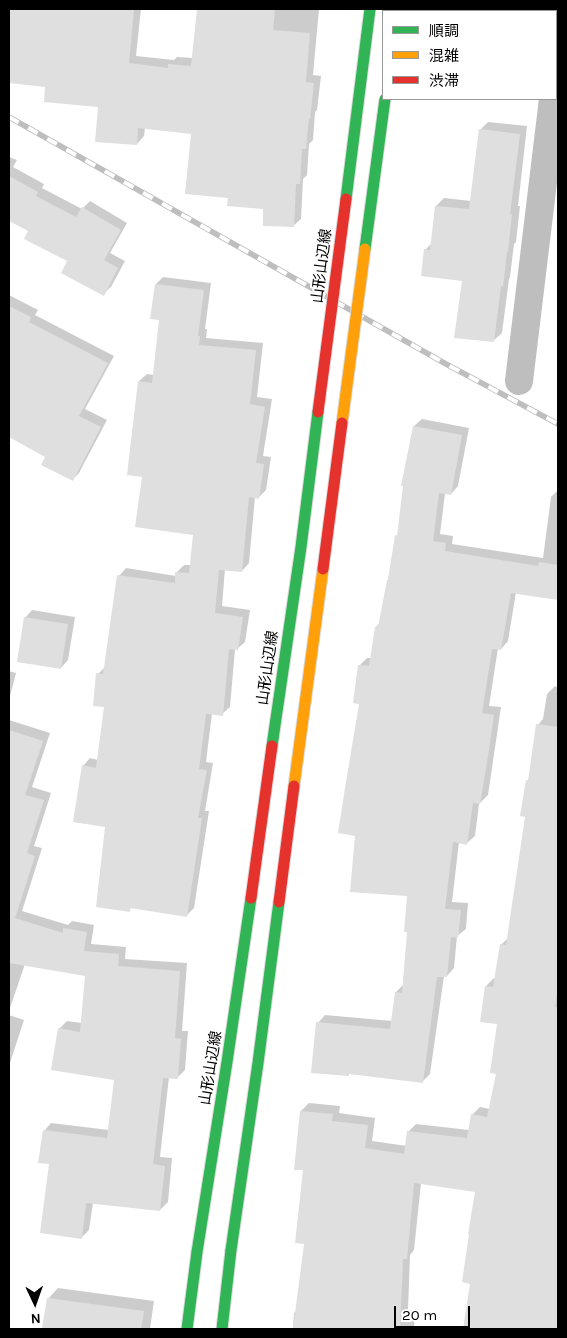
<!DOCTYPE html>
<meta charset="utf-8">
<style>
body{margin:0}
#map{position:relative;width:567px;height:1338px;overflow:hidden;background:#fff;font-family:Karla,"Noto Sans JP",sans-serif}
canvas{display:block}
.frame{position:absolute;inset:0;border:10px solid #000;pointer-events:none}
.legend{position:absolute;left:382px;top:10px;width:175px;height:90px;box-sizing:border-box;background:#fff;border:1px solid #999;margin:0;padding:6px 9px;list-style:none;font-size:15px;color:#000}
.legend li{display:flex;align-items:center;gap:10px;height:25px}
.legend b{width:25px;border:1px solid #999}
.north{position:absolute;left:10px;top:1278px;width:50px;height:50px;-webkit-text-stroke:4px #fff;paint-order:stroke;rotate:177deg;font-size:14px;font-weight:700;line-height:20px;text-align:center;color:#000}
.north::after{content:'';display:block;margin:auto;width:18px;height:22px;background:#000;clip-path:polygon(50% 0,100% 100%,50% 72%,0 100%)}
.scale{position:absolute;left:394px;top:1306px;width:76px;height:22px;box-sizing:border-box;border:2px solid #000;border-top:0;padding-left:6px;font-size:15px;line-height:18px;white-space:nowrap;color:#000;-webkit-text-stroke:4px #fff;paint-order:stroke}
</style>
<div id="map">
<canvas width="567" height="1338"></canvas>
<div class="frame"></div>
<ul class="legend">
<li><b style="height:6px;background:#30b455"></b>順調</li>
<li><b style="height:6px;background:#ff9f0a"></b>混雑</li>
<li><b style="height:6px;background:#e5322d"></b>渋滞</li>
</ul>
<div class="north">N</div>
<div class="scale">20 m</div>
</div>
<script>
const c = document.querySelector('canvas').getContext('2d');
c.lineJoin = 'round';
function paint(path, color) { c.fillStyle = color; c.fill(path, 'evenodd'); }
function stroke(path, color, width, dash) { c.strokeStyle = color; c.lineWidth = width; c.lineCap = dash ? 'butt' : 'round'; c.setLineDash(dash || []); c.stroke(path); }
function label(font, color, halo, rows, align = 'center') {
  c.font = font + ' Karla,"Noto Sans JP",sans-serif'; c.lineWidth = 4; c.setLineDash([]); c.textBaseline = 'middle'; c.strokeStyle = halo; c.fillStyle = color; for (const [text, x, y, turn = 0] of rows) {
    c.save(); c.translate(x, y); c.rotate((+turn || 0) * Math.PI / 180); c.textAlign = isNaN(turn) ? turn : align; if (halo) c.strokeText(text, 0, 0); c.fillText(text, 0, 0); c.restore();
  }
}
const shadow = new Path2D(`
 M9,9h132l-5,47 38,4 3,-3 16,1 5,-49h121l-6,66 8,1 -4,34 -2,2 -2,28 -4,4 -2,31 -4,4 -2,40 -8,7 -28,-18 -36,-11 -37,-64 -47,-5 -1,8 -7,8 -38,-38 -53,-20 -37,-4z
 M493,9h52v2h-53z
 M488,122l39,4 -9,80h2l-4,36 -2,2 -4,33 -1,2 -7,54 -9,8 -30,-61 -38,-30 7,-7 4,-37 8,-8 27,3 9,-71z
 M9,157l8,3 -4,7 31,17 -2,4 40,21 8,-8 37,22 -17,30 15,8 -14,26 -8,7 -34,-33 -40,-30 -20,-11z
 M163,277l48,6 -6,46h2l-1,9 57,5 -6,54 15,2 -9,57 8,1 -5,33 -7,7h-4l-6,66 -7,8 -17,-2 -3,37 28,4 -5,32 -8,7h-2l-5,58 -8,7 -10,-1 -6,49 7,1 -8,48h4l-15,97 -8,8 -54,-9 -3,3 -22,-84 -24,-60 7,-8 8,2 7,-54 -7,-32 8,-8 13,-90 7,-8 50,8 1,-4 7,-7h7l3,-31 -50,-59 -5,-94 8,-7 7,1 7,-56 -5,-35z
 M9,295l29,15 -3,5 79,41 -29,53 22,11 -28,53 -7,7 -25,-23 -38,-21z
 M422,419l47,9 -11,58 -7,8 -6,-1 -5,41 13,2 -1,8 91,14 8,-61 7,-7v108l-42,-6 -8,49 -7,8 -3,-1 -9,58 12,1 -13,88 -9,9 -4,32 -8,7 -8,-1 -7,60 16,1 -2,26 -9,7 -3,32 -7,8h-3l-14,98 -8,8 -72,-9 -2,2 -30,-52 7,-8 67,6 4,-29 8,-8 5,-53 -1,-36 -52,-60 5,-133 -2,-36 8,-8h5l4,-31 4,-4 16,-87 2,-2 16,-108z
 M32,610l43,7 -7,43 -7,8 -36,-50z
 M9,671l7,2 -7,27z
 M558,680v649h-94l7,-47 6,-91 -56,-8 -7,67 -4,5 -2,55 7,1 -1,18h-121l1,-16 3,-3 8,-67v-74l-9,-1 5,-57 8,-8 31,3 -1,7 36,5 -3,23 35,5 1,-14 8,-8 53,6 3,-15 8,-8 10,2 8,-36v-50l-12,-37 8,-8 2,1 5,-34 8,-8 17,-121 1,-35 3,-3 8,-53 5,-6 4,-25 8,-8 2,1z
 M9,720l41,13 -18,54 19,6 -17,53 8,2 -20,63 46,14 4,-4 22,4 -3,19 35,3 -1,12 62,4 -5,68h6l-3,39 -8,8 -8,-1 -9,80 12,1 -4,44 -8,8 -67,-7 -4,27 -8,8 -30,-75 -7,-32 7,-8 58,7 6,-51 -56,-50 8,-8 15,2 5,-48 -62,-11 -16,47v-230l1,-5h-1z
 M9,1015l15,5 -15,46z
 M58,1288l96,13 -4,28h-106l4,-30z`);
const building = new Path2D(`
 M9,9h125l-5,54 39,5v-4l23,2 6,-57h78l-2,21 37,3 -4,49 8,1 -4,36 -1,-1 -3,31h-4l-2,35h-4l-2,43 -31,-1v-17l-36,-3 1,-8 -43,-4 6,-60 -53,-6 -1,17 -42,-3 3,-35 -54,-5 1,-15 -36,-4z
 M479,129l41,5 -10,80h2l-4,38h-1l-4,35 -2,-1 -7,56 -40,-4 8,-57 -41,-5 3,-27 6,1 5,-44 34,3z
 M9,176l29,16 -2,4 40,21 6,-10 39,23 -17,30 14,8 -14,28 -43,-23 6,-12 -43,-22 4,-8 -19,-10z
 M155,284l49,6 -6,46h2l-1,9 57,5 -6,54 15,3 -9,56 8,1 -5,35 -10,-2 -7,75 -23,-2 -4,43 28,4 -5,33 -9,-1 -6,67 -17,-2 -7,55 8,1 -9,48h4l-15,99 -57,-9v4l-34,-5 9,-80 -32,-5 9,-57 14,3 8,-61 -11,-1 3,-33 7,1 14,-99 58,8v-11l14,1 4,-38 -58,-8 7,-50 -15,-2 11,-94 14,2 7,-63 -9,-1z
 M9,306l22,11 -2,5 79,41 -29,53 22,11 -28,54 -32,-16 4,-8 -36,-20z
 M413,426l49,9 -11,60 -12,-2 -6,48 13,2 -1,8 93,15 1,-4 19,3v35l-47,-7 -10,57 -9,-1 -10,64 12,2 -6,41 -8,48 -7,-1 -6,42 -14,-3 -8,67 16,1 -3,28 -7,-1 -4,40h-10l-14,106 -74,-9v2l-38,-3 5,-51 74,7 5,-37 7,1 5,-61h-3l3,-36 -57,-4 5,-56 -17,-3 7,-45 14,-84 -6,-1 5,-38 11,1 6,-39h3l9,-47h1l7,-45 2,1 6,-50h-2z
 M24,617l44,7 -7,45 -44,-7z
 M536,724l22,3v260l-3,20 3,1v321h-95l7,-45 -8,-2 7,-48h-1l7,-42 -61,-9 -7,76h-4l-3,70h-107l11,-85 -9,-1 8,-73h-9l6,-59 33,3 -1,7 36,4 -3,23 39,6 3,-23 60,7 4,-24 16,3 9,-43 -6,-1 7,-49 -17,-2 5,-36 8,1 7,-43 6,1 19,-128 -5,-1 6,-36 2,1z
 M9,730l34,11 -18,54 19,5 -17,53 8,3 -20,62 48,15v-5l24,4 -3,19 35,3 -1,12 62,5 -5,67 6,1 -3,40 -15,-1 -10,86 12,2 -5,45 -74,-8 -4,36 -42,-6 9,-69 -11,-1 5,-33 64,8 7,-58 -63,-10 7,-42 22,4 5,-56 -76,-13z
 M47,1298l97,13 -3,18h-99z`);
const street = new Path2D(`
 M556,75l2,-20
 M519,381l34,-282`);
const fast = new Path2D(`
 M397,9v2
 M187,1329l10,-77
 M222,1329l9,-79`);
const rail = new Path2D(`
 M9,117l437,247 112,60`);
const fastBridge = new Path2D(`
 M346,199l24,-190
 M365,249l20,-150
 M272,746l29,-199 17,-135
 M231,1250l27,-187 21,-161
 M197,1252l30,-190 24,-164`);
const slowBridge = new Path2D(`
 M342,423l23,-174
 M294,786l29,-217`);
const jamBridge = new Path2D(`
 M318,412l28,-213
 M323,569l19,-146
 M251,898l21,-152
 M279,902l15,-116`);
const streetNames = [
 ["山形山辺線",322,266,-83],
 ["山形山辺線",268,668,-82],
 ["山形山辺線",211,1068,-81]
];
paint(shadow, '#0003');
paint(building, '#dfdfdf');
stroke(fast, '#dbdbdb', 13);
stroke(street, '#bebebe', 28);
stroke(fast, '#30b455', 11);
stroke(rail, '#bebebe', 5.5);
stroke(rail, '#fff', 4, [11]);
stroke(fastBridge, '#dbdbdb', 13, []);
stroke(slowBridge, '#dbdbdb', 13, []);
stroke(jamBridge, '#dbdbdb', 13, []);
stroke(fastBridge, '#30b455', 11);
stroke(slowBridge, '#ff9f0a', 11);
stroke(jamBridge, '#e5322d', 11);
label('15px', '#000', '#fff', streetNames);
</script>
